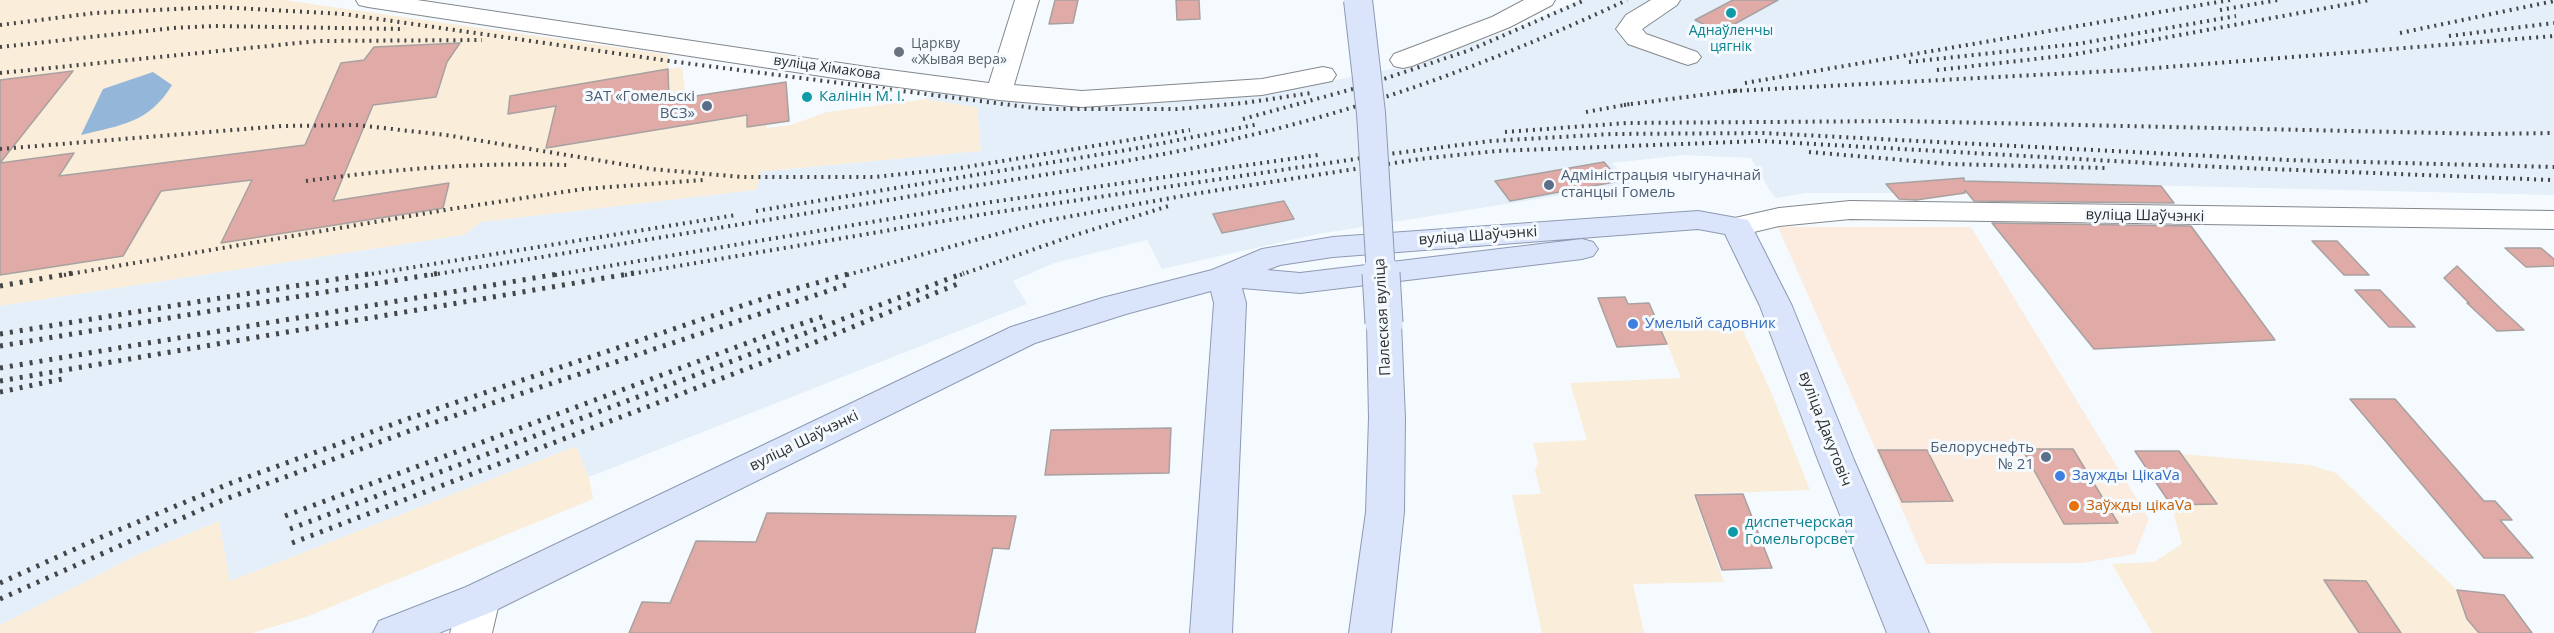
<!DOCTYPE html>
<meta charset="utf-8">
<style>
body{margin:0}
canvas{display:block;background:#f5fafe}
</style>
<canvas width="2554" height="633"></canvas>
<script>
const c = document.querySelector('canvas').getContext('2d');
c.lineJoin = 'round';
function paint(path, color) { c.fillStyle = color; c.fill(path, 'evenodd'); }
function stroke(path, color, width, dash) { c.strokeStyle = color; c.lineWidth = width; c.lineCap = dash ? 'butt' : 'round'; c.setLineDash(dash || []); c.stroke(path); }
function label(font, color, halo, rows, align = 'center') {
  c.font = font + ' "Open Sans",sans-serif'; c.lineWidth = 6; c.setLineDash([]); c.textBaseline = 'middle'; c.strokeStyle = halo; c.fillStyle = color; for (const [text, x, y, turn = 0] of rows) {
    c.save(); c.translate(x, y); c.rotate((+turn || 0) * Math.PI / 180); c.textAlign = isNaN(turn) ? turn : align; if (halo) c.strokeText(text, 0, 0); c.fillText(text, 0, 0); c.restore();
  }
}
const commercial = new Path2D(`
 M1778,227h193l178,292 -14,35 -52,9 -157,1z`);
const industrial = new Path2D(`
 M0,0h284l386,55 -2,14 14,-2 4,30 100,-15 3,39 -22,3v4l24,-3 36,-13 99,-13 51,8 4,44 -222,21 2,4 -4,14 -276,32 -17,13 -464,71z
 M1739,322l32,70 39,98 -117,4 31,88 -91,2 11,49h-102l-30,-138 29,-1 -6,-23 3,-9 -5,-19 54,-3 -17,-57 111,-5 -20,-50z
 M576,446l13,31 4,22 -287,118 -54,16h-252v-8l139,-71 80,-33 11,60z
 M2135,451h44l2,3 129,11 26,8 121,117 47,5 28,38h-380l-40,-69 42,-2 28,-18 -11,-39z`);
const built = new Path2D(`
 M1579,0h975v195l-624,-15 -43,4 7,9h-87l-31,5 -6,-7 -19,-33 -68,-3 -71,8 19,21 -313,50 -156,35 -15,-29 -93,23 -41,18 14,23 -438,173 -13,-31 -346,135 -11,-60 -80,33 -139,71v-319l464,-71 17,-13 275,-32 5,-14 -2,-4 222,-21 -4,-44 -51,-8 7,-10 108,14 235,-11 135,-27 108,-38z`);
const water = new Path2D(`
 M153,72l19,13c-23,38 -51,40 -91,50l22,-46z`);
const building = new Path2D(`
 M1055,0h23l-5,23 -24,1z
 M1176,0h23l1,19 -23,1z
 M1733,0h45l-58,32 -25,-12z
 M460,43l-13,19 -11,35 -63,8 -40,96 116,-18 -6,25 -222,35 31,-63 -91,11 -38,65 -123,19v-195l73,-9 -73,92 74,-10 -15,23 246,-31 36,-82 23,-3 10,-13z
 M668,69l1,31 117,-18 3,39 -42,6v-12l-201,33 10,-42 -48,8 2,-18z
 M1604,162l16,19 -110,20 -15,-20z
 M1964,178v3l197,5 13,17 -200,-2 -9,-11v3l-49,7 -17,-1 -13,-15z
 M1284,201l10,18 -72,14 -9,-19z
 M1992,223l199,3 84,114 -181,9z
 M2312,241h25l32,34h-25z
 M2505,248h36l13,11v7l-28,1z
 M2457,266l42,41 25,23 -27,1 -30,-28h2l-25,-25z
 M2355,290h25l35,37h-26z
 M1625,297l3,7 21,-1 18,41 -50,3 -19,-49z
 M2350,399h45l89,102h11l17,19h-12l33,38h-49z
 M1171,428l-2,45 -124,2 6,-45z
 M2022,449h51l45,74 -54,1z
 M1878,450h49l26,51 -51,1z
 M2135,451h44l38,53 -46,1z
 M1743,494l29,74 -50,2 -27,-75z
 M767,513l249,3 -7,33 -16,-1 -18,85h-346l13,-31 28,1 26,-62 60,1z
 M2324,580l42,1 35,52h-42z
 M2457,590l47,5 28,38h-53l-12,-14z`);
const minor = new Path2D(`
 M356,0h61l457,68 115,15 26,-83h24l-25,85 68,6 180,-12 61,-12 9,2 4,6 -4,6 -70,14 -180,12 -83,-7 -125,-16 -506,-77 -9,-2z
 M1524,0h31l-3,5 -42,22 -98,39 -9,2 -9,-2 -4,-6 4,-6 98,-37z
 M1651,0h29l-3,5 -35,24 4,5 51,18 4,5 -4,5 -9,3 -9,-3 -51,-18 -12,-15 10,-14z
 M1850,201l704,10v18l-704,-10 -71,7 -42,10 -11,-2 -4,-7 4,-7 53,-12z
 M480,583l14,4 6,12 -8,34h-42l10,-34 6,-12z`);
const major = new Path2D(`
 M1698,211l50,9 4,7 40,79 62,154 75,173h-42l-69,-173 -58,-154 -35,-72 -27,-5 -365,28 -53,8 -13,5 33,3 282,-34 11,3 5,7 -5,7 -11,3 -282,34 -58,-5 4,15 -14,330h-42l24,-330 -3,-12 -85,23 -91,29 -541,268 -55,22h-66l6,-12 87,-34 545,-260 91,-29 110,-28 50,-21 71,-12z
 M1384,312l12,3 5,8 4,95 -1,94 -13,121h-42l17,-121 3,-94 -2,-95 5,-8z`);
const railFar1 = new Path2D(`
 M2220,10l58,-10
 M0,25l95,-12 122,-6 127,7 325,47 373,48h135l67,-6 67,-10
 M2400,33l154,-32
 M2449,36l105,-13
 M0,47l173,-19 42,-2 190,3
 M1909,62l168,-18 159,-28
 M1937,70l134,-15 299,-55
 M0,73l318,-32 164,-1
 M1745,83l485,-83
 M1733,91l397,-21 424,-34
 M1624,105l116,-15
 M1586,112l44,-8
 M1243,119l117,-32 110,-37 115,-50
 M1505,132l122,-9 272,-2 588,13 67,-1
 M0,149l282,-23 74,-1 90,10 205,34 91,8h133l85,-9 230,-38
 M1809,152l141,12 155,4
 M306,181c87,-12 173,-19 261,-16
 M756,211l377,-62 126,-25
 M64,275l387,-66 132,-20 120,-9
 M365,275l371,-60
 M431,275c155,-25 310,-51 464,-76 116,-20 234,-35 348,-62 133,-31 260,-79 384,-137
 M555,275l436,-73 327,-47
 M625,275l366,-62 398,-59 102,-13 121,-7 151,-1 525,27 266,7
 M847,275l198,-54 148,-27 227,-35 76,-8 265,-10 458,26 333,13
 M960,275l112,-39 100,-31`);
const rail = new Path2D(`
 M0,286l73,-13
 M0,334l374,-61
 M0,346l440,-73
 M0,368l564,-95
 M0,381l634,-108
 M0,392l67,-14
 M285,516l497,-186 46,-15
 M290,529l674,-256
 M292,543l509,-195 159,-65
 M0,583l97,-44 134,-56 179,-65 367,-124 75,-21
 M0,599l223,-99 189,-70 434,-145`);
const majorBridgeFar1 = new Path2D(`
 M1358,0l13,113 10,162`);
const majorBridge = new Path2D(`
 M1381,273l3,50`);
const markers = [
 [1731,13,6,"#0f9aa8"],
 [899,52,6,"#6b7280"],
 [807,97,6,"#0f9aa8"],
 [707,106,6,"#5c6f8a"],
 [1549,185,6,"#5c6f8a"],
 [1633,324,6,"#3f7fe0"],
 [2046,457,6,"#5c6f8a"],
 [2060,476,6,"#3f7fe0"],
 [2074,506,6,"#e8710a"],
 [1733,532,6,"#0f9aa8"]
];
const farCulturenames = [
 ["Аднаўленчы",1731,31],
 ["цягнік",1731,47]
];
const farWorshipnames = [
 ["Царкву",911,44],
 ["«Жывая вера»",911,60]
];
const farStreetnames = [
 ["вуліца Хімакова",827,68,8]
];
const serviceNames = [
 ["ЗАТ «Гомельскі",695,97],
 ["ВСЗ»",695,114],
 ["Адміністрацыя чыгуначнай",1561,176,"left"],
 ["станцыі Гомель",1561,193,"left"],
 ["Белоруснефть",2034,448],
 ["№ 21",2034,465]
];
const cultureNames = [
 ["Калінін М. І.",819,97],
 ["диспетчерская",1745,523],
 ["Гомельгорсвет",1745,540]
];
const streetNames = [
 ["вуліца Шаўчэнкі",2145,216,1],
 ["вуліца Шаўчэнкі",1478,236,-4],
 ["Палеская вуліца",1383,317,-93],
 ["вуліца Дакутовіч",1825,429,69],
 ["вуліца Шаўчэнкі",804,441,-26]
];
const shopNames = [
 ["Умелый садовник",1645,324],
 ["Заужды ЦікаVа",2072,476]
];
const foodNames = [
 ["Заўжды цікаVа",2086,506]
];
paint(commercial, '#fcece0');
paint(industrial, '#faedd9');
paint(built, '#e4eff9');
paint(water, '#94b6d9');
paint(building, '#e0aba7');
stroke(building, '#a8a1a1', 1.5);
stroke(minor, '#84888d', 2);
stroke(major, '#8d9ab3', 2);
paint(minor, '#fff');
paint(major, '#dae5fb');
stroke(railFar1, '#434547', 4, [2, 5]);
stroke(rail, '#434547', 5, [3, 7]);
stroke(majorBridgeFar1, '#8d9ab3', 30, []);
stroke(majorBridge, '#8d9ab3', 39, []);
stroke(majorBridgeFar1, '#dae5fb', 28);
stroke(majorBridge, '#dae5fb', 37);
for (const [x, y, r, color] of markers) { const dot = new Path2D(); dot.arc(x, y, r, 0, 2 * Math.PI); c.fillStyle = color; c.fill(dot); stroke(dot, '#f5fafe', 2); }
label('14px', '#0d838f', '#f5fafe', farCulturenames);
label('14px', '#5b616d', '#f5fafe', farWorshipnames, 'left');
label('14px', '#2d2f30', '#f5fafe', farStreetnames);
label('15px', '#4e5e75', '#f5fafe', serviceNames, 'right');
label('15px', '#0d838f', '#f5fafe', cultureNames, 'left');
label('15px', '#2d2f30', '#f5fafe', streetNames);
label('15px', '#366cbe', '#f5fafe', shopNames, 'left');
label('15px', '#c56008', '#f5fafe', foodNames, 'left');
</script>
